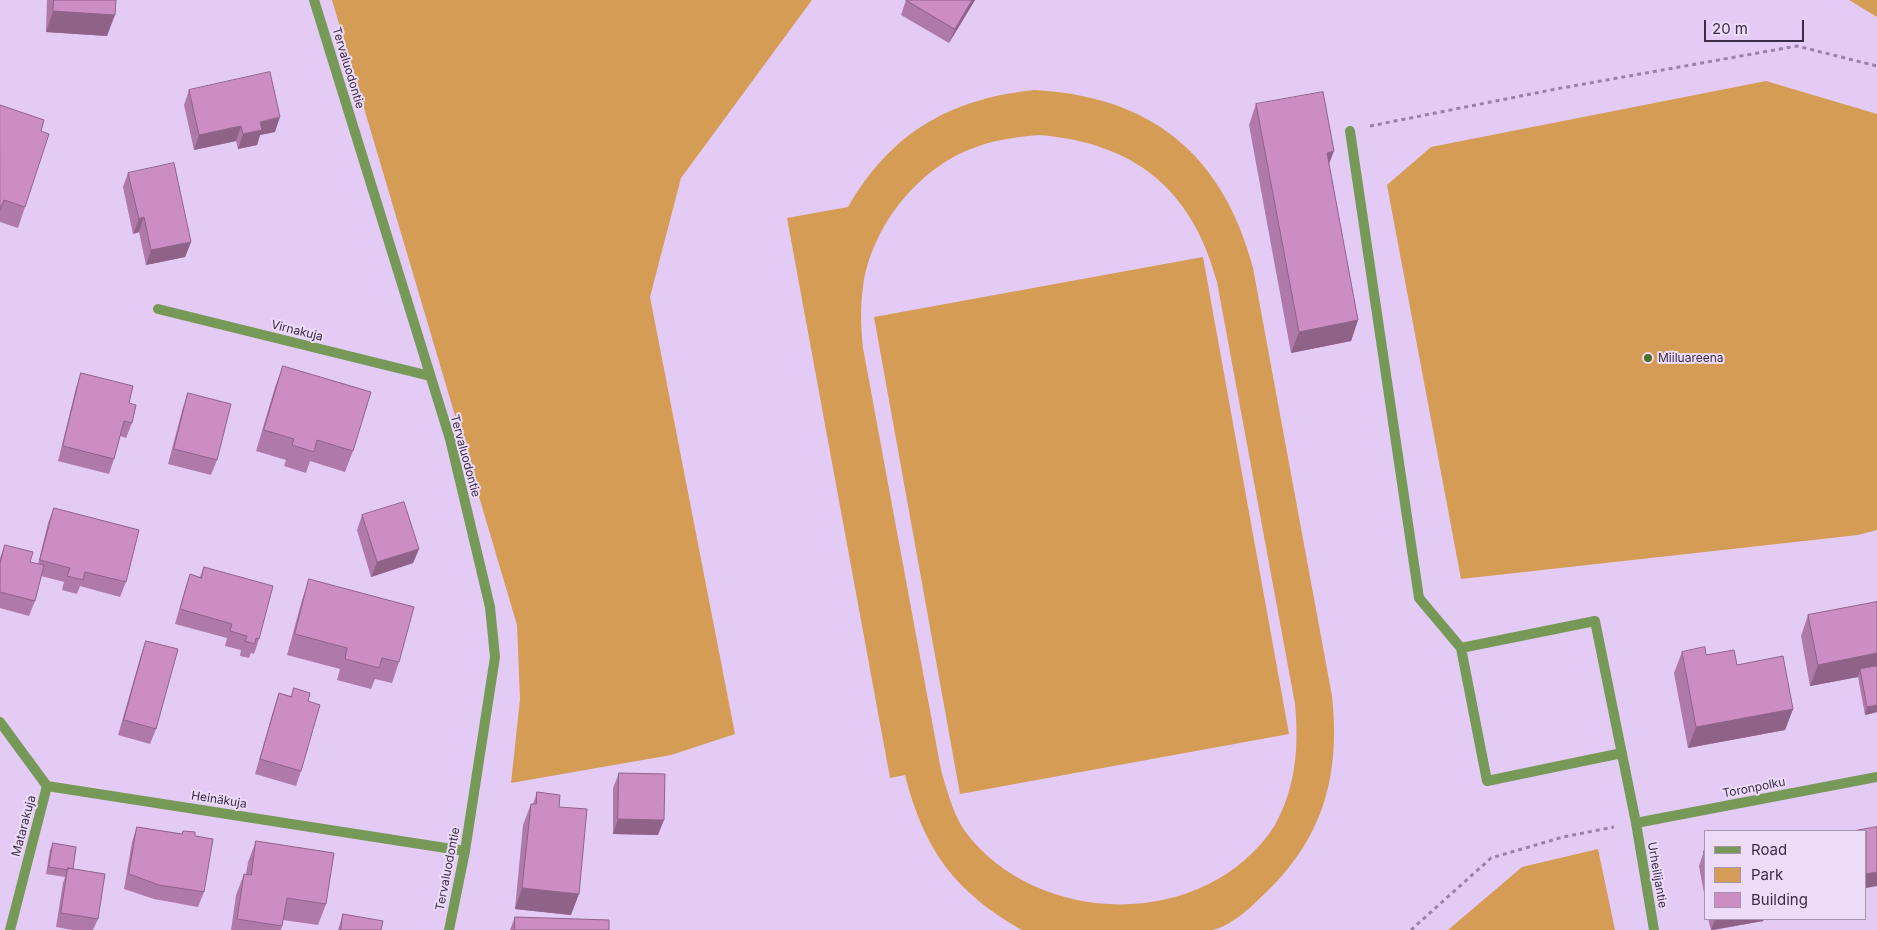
<!DOCTYPE html>
<meta charset="utf-8">
<style>
body{margin:0}
#map{position:relative;width:1877px;height:930px;overflow:hidden;background:#e4cbf6;font-family:Inter,sans-serif}
canvas{display:block}
.legend{position:absolute;left:1704px;top:830px;width:162px;height:90px;box-sizing:border-box;background:#ecdcf9;border:1px solid #a695b2;margin:0;padding:6px 9px;list-style:none;font-size:15px;color:#3c2b47}
.legend li{display:flex;align-items:center;gap:10px;height:25px}
.legend b{width:25px;border:1px solid #a695b2}
.scale{position:absolute;left:1704px;top:20px;width:100px;height:22px;box-sizing:border-box;border:2px solid #3c2b47;border-top:0;padding-left:6px;font-size:15px;line-height:18px;white-space:nowrap;color:#3c2b47;-webkit-text-stroke:4px #ecdcf9;paint-order:stroke}
</style>
<div id="map">
<canvas width="1877" height="930"></canvas>
<ul class="legend">
<li><b style="height:6px;background:#779957"></b>Road</li>
<li><b style="height:14px;background:#d49c55"></b>Park</li>
<li><b style="height:14px;background:#cc8dc4"></b>Building</li>
</ul>
<div class="scale">20 m</div>
</div>
<script>
const c = document.querySelector('canvas').getContext('2d');
c.lineJoin = 'round';
function paint(path, color) { c.fillStyle = color; c.fill(path, 'evenodd'); }
function stroke(path, color, width, dash) { c.strokeStyle = color; c.lineWidth = width; c.lineCap = dash ? 'butt' : 'round'; c.setLineDash(dash || []); c.stroke(path); }
function label(font, color, halo, rows, align = 'center') {
  c.font = font + ' Inter,sans-serif'; c.lineWidth = 4; c.setLineDash([]); c.textBaseline = 'middle'; c.strokeStyle = halo; c.fillStyle = color; for (const [text, x, y, turn = 0] of rows) {
    c.save(); c.translate(x, y); c.rotate((+turn || 0) * Math.PI / 180); c.textAlign = isNaN(turn) ? turn : align; if (halo) c.strokeText(text, 0, 0); c.fillText(text, 0, 0); c.restore();
  }
}
const green = new Path2D(`
 M332,0h480l-131,178 -31,119 85,437 -64,21 -160,28 9,-84 -3,-74z
 M1849,0h28v17z
 M1766,81l111,33v416l-19,5 -397,44 -74,-394 44,-38z
 M1034,90c117,6 189,64 219,178l79,428c9,85 -11,148 -76,206 -10,10 -30,26 -44,28 -20,0 -41,0 -61,0 -43,0 -86,0 -129,0 -67,-38 -98,-80 -117,-155l-15,3 -103,-560 61,-11c43,-74 101,-108 186,-117zM1039,135c96,8 153,54 178,147l78,422c4,42 1,83 -20,121 -67,105 -237,105 -311,5 -12,-19 -17,-40 -23,-60l-78,-422c-2,-20 -3,-40 0,-61 8,-61 57,-122 116,-141 20,-7 39,-9 60,-11z
 M1203,257l86,477 -329,60 -86,-477z
 M1598,849l17,81h-167l74,-63z`);
const path = new Path2D(`
 M1370,126l186,-37 241,-43 80,20
 M1411,930l80,-72 72,-21 51,-10`);
const lane = new Path2D(`
 M1350,131l69,467 42,50
 M158,309l272,67
 M1622,753l-135,28 -26,-133 134,-27 41,202
 M10,930l37,-144`);
const street = new Path2D(`
 M314,0l136,439 40,168 5,50 -30,194 -16,79
 M0,722l47,64 418,65
 M1654,930l-18,-107 241,-46`);
const wall = new Path2D(`
 M47,0h69l-9,36 -61,-4z
 M906,0h69l-26,43 -48,-28z
 M189,90l86,42 -15,3 -3,10 -19,4 -2,-8 -42,9 -10,-45z
 M1256,104l102,216 -7,21 -60,12 -42,-228z
 M0,105l41,26 -16,76 -7,21 -18,-6z
 M128,173l63,69 -6,15 -39,8 -7,-33 -6,2 -10,-47z
 M283,366l70,85 -8,21 -35,-11 -4,12 -22,-7 2,-6 -30,-9 19,-64z
 M81,373l48,30 3,20 -6,15 -6,-2 -6,23 -5,15 -51,-13 18,-73z
 M188,393l29,67 -6,15 -43,-11 15,-57z
 M54,508l72,74 -6,15 -40,-11 -3,8 -15,-4 2,-8 -23,-6 -6,25 -6,15 -29,-8v-50l5,-13 25,17 8,2 10,-41z
 M362,515l57,34 -6,14 -42,14 -14,-47z
 M204,567l55,72 -5,15 -3,-1 -2,5 -9,-2 1,-6 -16,-4 2,-8 -52,-14 10,-35 5,-15 10,3z
 M309,579l90,83 -7,21 -17,-4 -4,10 -34,-9 3,-11 -53,-14 15,-55z
 M1877,602v110l-12,3 -7,-38 -48,9 -9,-50 7,-21z
 M146,641l10,88 -6,15 -32,-9 23,-80z
 M1682,652l24,3 87,54 -8,21 -97,18 -14,-75z
 M294,688l14,13 -7,70 -5,15 -41,-12 19,-66 5,-15 12,3z
 M619,773l39,62 -45,-1v-46z
 M537,792l34,123 -56,-6 8,-84 8,-21h2z
 M137,827l45,7 1,-3 12,5 9,56 -6,15 -44,-8 -30,-10 8,-47z
 M256,841l70,63 -8,21 -35,-5 -2,10h-50l5,-35 8,-21h2l2,-12z
 M53,843l20,26 25,50 -5,11h-21l-16,-3 7,-44 2,-6 -19,-3 4,-24z
 M1704,851h2v53l-7,-38z
 M343,914l38,16h-43z
 M515,917l94,13h-99z
 M1708,919h56l-1,2 -49,9h-3z`);
const shadedWall = new Path2D(`
 M972,0h3l-26,43 6,-14z
 M53,11l62,4 -8,21 -61,-4z
 M280,117l-5,15 -15,3 -3,10 -19,4 5,-15 17,-12z
 M241,126l-5,15 -42,9 5,-15z
 M1334,151l-8,21 1,-19z
 M144,217l-5,15 -6,2 6,-15z
 M191,242l-6,15 -39,8 5,-15z
 M1358,320l-7,21 -60,12 8,-21z
 M419,549l-6,14 -42,14 6,-15z
 M1877,653v20l-17,-4 -2,8 -48,9 8,-21z
 M1877,705v7l-12,3 2,-8z
 M1793,709l-8,21 -97,18 8,-21z
 M618,819l46,1 -6,15 -45,-1z
 M1877,872v14l-11,2v-14z
 M522,888l57,6 -8,21 -56,-6z
 M1715,919h49l-1,2 -52,9z`);
const building = new Path2D(`
 M54,0h62l-1,15 -62,-4z
 M906,0h66l-17,29z
 M270,72l10,45 -20,5 2,8 -19,4 -2,-8 -42,9 -10,-45z
 M1323,92l11,59 -7,2 31,167 -59,12 -43,-228z
 M0,105l44,15 -3,11 8,3 -24,73 -21,-7 -4,9z
 M174,163l17,79 -40,8 -7,-33 -5,2 -11,-46z
 M283,366l88,26 -18,59 -36,-11 -3,12 -22,-7 2,-6 -30,-9z
 M81,373l52,13 -4,17 7,2 -4,18 -8,-2 -10,38 -51,-13z
 M188,393l43,11 -14,56 -43,-11z
 M404,502l15,47 -42,13 -15,-47z
 M54,508l85,22 -13,52 -41,-10 -2,8 -16,-4 3,-8 -30,-8z
 M5,545l28,7 -3,10 14,3 -9,36 -35,-9v-28z
 M204,567l69,19 -14,53 -3,-1 -1,6 -10,-3 2,-5 -17,-5 2,-7 -52,-15 10,-35 11,4z
 M309,579l105,28 -15,55 -17,-4 -3,10 -34,-9 2,-11 -52,-14z
 M1877,602v51l-59,12 -10,-50z
 M146,641l32,8 -22,80 -32,-9z
 M1705,647l1,8 28,-5 3,15 46,-9 10,53 -97,18 -14,-75z
 M1877,666v39l-10,2 -7,-38z
 M294,688l16,5 -2,8 12,4 -19,66 -41,-12 19,-66 12,4z
 M619,773l46,1 -1,46 -46,-1z
 M537,792l23,3 -1,12 28,2 -8,85 -57,-6 9,-84h5z
 M137,827l45,7 1,-3 12,1v4l18,3 -9,53 -45,-7 -30,-11z
 M1877,827v45l-11,2v-43h-13z
 M256,841l78,12 -8,51 -39,-6 -5,28 -45,-7 7,-45 7,1z
 M53,843l23,4 -3,22 -5,-1v2l-19,-3z
 M1704,851h2v10z
 M68,868l37,6 -7,45 -37,-6z
 M343,914l40,7 -2,9h-40z
 M515,917l94,3v10h-94z`);
const markers = [
 [1648,358,5,"#4b6d25"]
];
const streetNames = [
 ["Tervaluodontie",348,68,73],
 ["Virnakuja",297,331,14],
 ["Tervaluodontie",465,456,75],
 ["Toronpolku",1754,788,-11],
 ["Heinäkuja",219,800,9],
 ["Matarakuja",24,826,-75],
 ["Tervaluodontie",448,869,-79],
 ["Urheilijantie",1657,875,80]
];
const poiNames = [
 ["Miiluareena",1658,358]
];
paint(green, '#d49c55');
stroke(path, '#9883a7', 3, [4, 4]);
stroke(lane, '#779957', 10);
stroke(street, '#779957', 10);
paint(wall, '#af79a9');
paint(shadedWall, '#8f6389');
paint(building, '#cc8dc4');
stroke(building, '#8f6389', 1);
for (const [x, y, r, color] of markers) { const dot = new Path2D(); dot.arc(x, y, r, 0, 2 * Math.PI); c.fillStyle = color; c.fill(dot); stroke(dot, '#ecdcf9', 2); }
label('12px', '#3c2b47', '#ecdcf9', streetNames);
label('12px', '#3c2b47', '#ecdcf9', poiNames, 'left');
</script>
